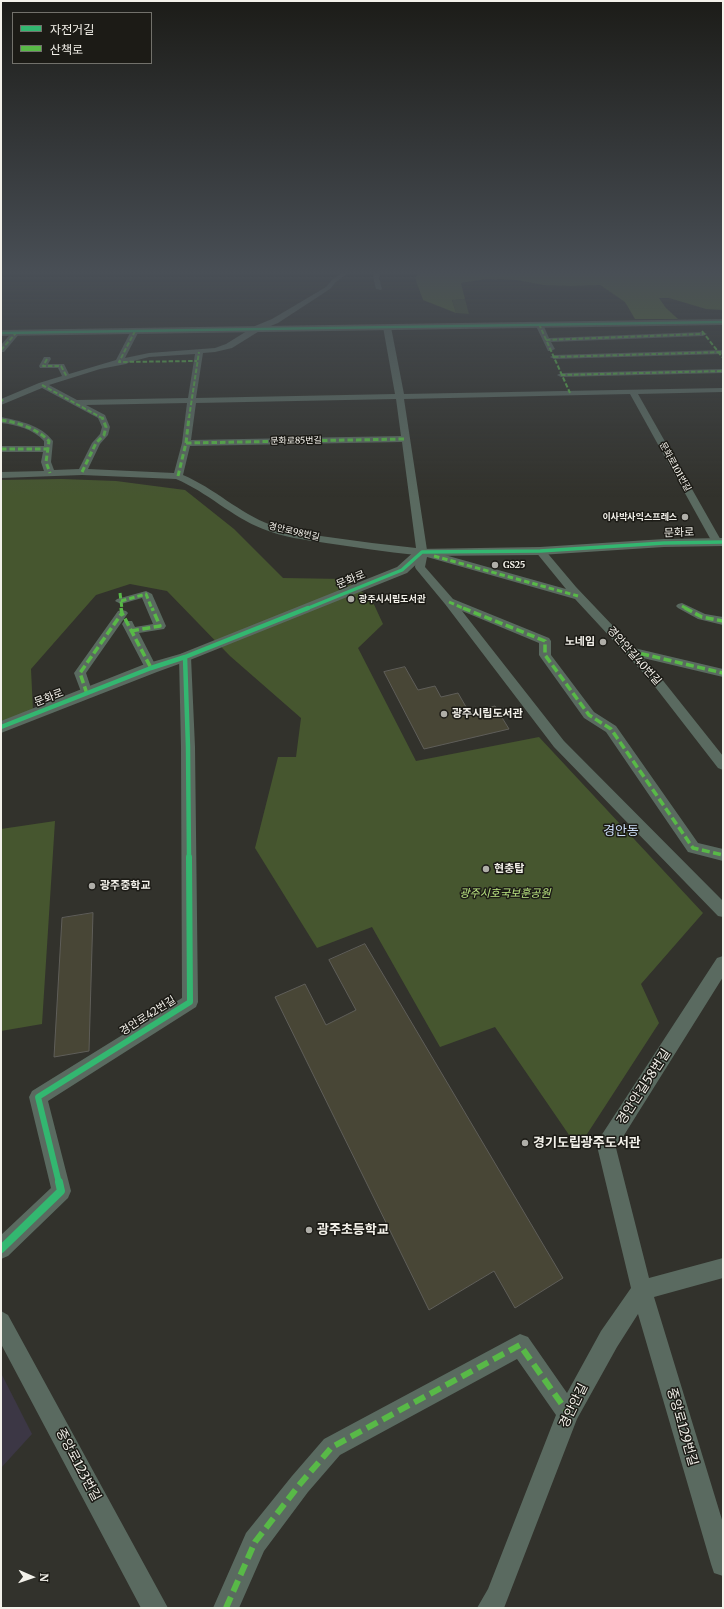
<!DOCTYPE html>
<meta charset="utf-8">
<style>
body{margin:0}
#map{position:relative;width:724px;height:1609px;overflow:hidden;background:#32322c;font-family:Merriweather,"Noto Sans KR",serif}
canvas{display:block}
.frame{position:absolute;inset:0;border:2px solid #f3f1ea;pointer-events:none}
.legend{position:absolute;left:12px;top:12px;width:140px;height:52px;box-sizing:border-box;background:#1c1b16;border:1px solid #72716b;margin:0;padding:5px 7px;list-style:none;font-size:12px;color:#f3f1ea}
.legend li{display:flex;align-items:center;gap:8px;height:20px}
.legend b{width:20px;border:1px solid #72716b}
.north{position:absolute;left:12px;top:1557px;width:40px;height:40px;-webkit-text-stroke:3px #1c1b16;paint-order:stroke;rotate:92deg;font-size:11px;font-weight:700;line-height:16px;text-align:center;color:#f3f1ea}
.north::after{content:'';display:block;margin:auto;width:14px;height:18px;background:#f3f1ea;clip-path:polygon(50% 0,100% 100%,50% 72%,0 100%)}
</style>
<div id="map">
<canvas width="724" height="1609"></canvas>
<div class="frame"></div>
<ul class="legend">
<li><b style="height:5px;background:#33b770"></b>자전거길</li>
<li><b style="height:5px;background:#58b947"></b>산책로</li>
</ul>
<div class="north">N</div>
</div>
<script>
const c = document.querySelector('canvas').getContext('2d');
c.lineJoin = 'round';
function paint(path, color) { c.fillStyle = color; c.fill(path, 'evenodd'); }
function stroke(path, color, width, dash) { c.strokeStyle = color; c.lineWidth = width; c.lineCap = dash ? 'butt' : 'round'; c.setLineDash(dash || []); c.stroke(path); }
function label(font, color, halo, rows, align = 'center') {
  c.font = font + ' Merriweather,"Noto Sans KR",serif'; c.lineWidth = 3; c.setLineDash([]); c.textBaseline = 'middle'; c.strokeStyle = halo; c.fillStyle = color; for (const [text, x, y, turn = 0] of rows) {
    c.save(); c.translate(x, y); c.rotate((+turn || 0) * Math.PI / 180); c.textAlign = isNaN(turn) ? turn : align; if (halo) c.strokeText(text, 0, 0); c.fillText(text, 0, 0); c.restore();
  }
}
const medical = new Path2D(`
 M1,1373l31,61 -31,34z`);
const green = new Path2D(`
 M465,299l4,15 -13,-1 -4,-13z
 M62,479l54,2 69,9 49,39 49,49 60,1 28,19 12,26 -25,24 58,113 123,-24 164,176 -62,71 18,39 -81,125 -83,-121 -55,20 -68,-120 -55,21 -62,-100 23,-91h18l5,-39 -71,-62 -63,-65 -37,-7 -34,11 -65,74 2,42 -32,12v-243z
 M55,821l-13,203 -41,7v-202z`);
const forest = new Path2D(`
 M420,272h303v38l-17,-1 -37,-11h-10l7,10 12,11h-43l-10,-17 -25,-17 -29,1 -28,-1 -26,-5 -31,-1 -25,4 4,16 -13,1 4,13 -33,-13 -8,-22z`);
const building = new Path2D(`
 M405,667l13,23 17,-4 6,11 17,-4 11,19 26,-6 14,23 -85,20 -40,-77z
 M93,913l-4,138 -35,6 8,-139z
 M365,944l198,334 -48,30 -21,-37 -65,39 -154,-313 30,-13 21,41 30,-15 -27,-50z`);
const minor = new Path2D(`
 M343,272h7l-14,10 -6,7 -52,34 -17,7 -29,18 -17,4 -12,1 -7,45 199,-4 -12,-67 4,-2 4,2 13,67 319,-6v4l-85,2 84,148 -5,3 -5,-3 -82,-148 -226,5 23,151 139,39 -31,-38 1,-2h8l32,38 58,61 89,21v8l-80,-19 14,15 66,83v14l-5,-2 -69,-89 -74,-80 -148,-42 -2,10 28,32 96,39 2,3v14l43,57 22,14 82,117 25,6v12l-35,-9 -82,-120 -22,-14 -43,-60 -2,-3v-12l-77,-32 102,130 159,160v16l-5,-1 -164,-169 -109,-143 -29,-35 -1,-2 1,-12c-30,-3 -60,-8 -90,-12 -21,-3 -43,-6 -63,-14 -31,-12 -56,-37 -87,-50l-94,-4 -81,3v-6l43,-1 -3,-9 2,-10h-42v-6h43v-5c-11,-12 -27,-16 -43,-18v-6c19,4 40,8 52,24l-2,21 3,8 25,-1 13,-26 8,-9 2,-7 -4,-9 -56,-30 -41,17v-6l38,-16 23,-7 -4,-8h-18l-1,-2 5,-9h6l1,2 -3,5h16l5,10 47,-14 15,-29 4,-2 4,2 -14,27 24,-5 66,-5 11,-4 29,-18 17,-7 54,-32 6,-7zM195,354l-7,44 -111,2 -28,-15 51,-16 26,-5 4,-2 19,-5zM396,399l5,37 -210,4 5,-37zM187,403l-5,40 -8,30 -86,-4 12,-25 8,-9 2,-8 -5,-12 -19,-10zM402,442l14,106c-29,-3 -59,-7 -88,-11 -19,-3 -39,-5 -57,-12 -32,-12 -57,-37 -88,-50l7,-29z
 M375,272h6l-2,5 3,12 -1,1 -5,-1 -3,-12z
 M536,322h6l7,16 154,-6 4,2 -4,2 -152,6 4,7 -4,2h-3l-13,-27z
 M13,331h3l4,2 -16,19h-3v-7z
 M723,350v4l-169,5 -4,-2 4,-2z
 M723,369v4l-162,4 -4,-2 4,-2z
 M146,591l6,3 14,32 -2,3 -25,4 18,35 -2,3h-8l-2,-3 -23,-44 2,-3h8l3,6 18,-3 -11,-26 -21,6 -6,-3 2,-2z
 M682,603l23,11 18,3v8l-25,-6 -20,-11 -2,-2 2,-2z
 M122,610l4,1 2,2 -42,60 7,21 -2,3 -4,1 -4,-1 -9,-24 44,-62z
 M185,653l4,1 2,3 4,90 3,255 -2,5 -148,94 23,90 -3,7 -60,58 -7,3v-24l50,-47 -22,-91 3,-6 150,-93 -1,-251 -2,-90 2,-3z
 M723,956v21l-107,171 33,130 74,-20v20l-69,19 69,226v53l-9,-3 -3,-9 -73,-250 -21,33 -40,72 -73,189h-27l11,-19 68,-174 -39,-56 -177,96 -32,37 -44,59 -25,57h-26l33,-75 46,-57 32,-37 196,-105 8,3 39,56 34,-62 30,-43 -34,-142 2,-7 118,-181z
 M1,1311l7,4 160,293h-27l-140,-264z`);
const tertiary = new Path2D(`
 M723,319v6l-722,11v-6z
 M723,538v8l-59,1 -124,8 -115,1 -18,17 -217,87 -33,12 -156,61v-12l144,-57 35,-10 217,-87 20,-18 123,-2 124,-8z`);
const quietFar3 = new Path2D(`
 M539,324l31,69
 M135,331l-16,31 78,-1
 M702,331l21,27
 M546,340l157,-6
 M1,350l15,-17
 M554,357l169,-5
 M47,359l-4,7h18l6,11
 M561,375l162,-4
 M42,385l60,33
 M1,399l2,2
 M189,418l10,-66`);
const quietFar2 = new Path2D(`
 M1,420c18,3 35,8 48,21l-3,21 4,11
 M186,443l219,-4
 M1,449h47
 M82,472l14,-29 8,-8 2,-8 -4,-10
 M178,476l8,-33 3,-26
 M434,556l144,40
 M120,593l2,16
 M121,601l25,-7 6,15
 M449,602l16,7
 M682,606l5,3`);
const quietFar1 = new Path2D(`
 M121,608l1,5 29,55
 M463,608l82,33v14l44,60 22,14 82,119 30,7
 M685,608l17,9 21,4
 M131,631l29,-5 -8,-18
 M630,651l93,22
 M87,694l-7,-21 42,-60`);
const quiet = new Path2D(`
 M226,1608l29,-66 45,-58 32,-37 188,-102 48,68`);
const cyclewayFar4 = new Path2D(`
 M1,333l722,-11`);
const cyclewayFar3 = new Path2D(`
 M306,609l96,-39 20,-18 118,-1 124,-8 59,-1`);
const cyclewayFar2 = new Path2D(`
 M185,657l3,90 1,111
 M1,727l150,-59 34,-11 123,-49`);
const cyclewayFar1 = new Path2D(`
 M59,1183l-21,-86 152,-95 -1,-145`);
const cycleway = new Path2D(`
 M1,1249l60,-58 -2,-9`);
const markers = [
 [685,517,4,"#afaea8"],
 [495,565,4,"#afaea8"],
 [351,599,4,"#afaea8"],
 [603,642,4,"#afaea8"],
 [444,714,4,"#afaea8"],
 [486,869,4,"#afaea8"],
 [92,886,4,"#afaea8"],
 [525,1143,4,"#afaea8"],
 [309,1230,4,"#afaea8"]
];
const farStreetnames = [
 ["문화로85번길",296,441,-1],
 ["문화로101번길",675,467,61],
 ["경안로98번길",294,532,13]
];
const farPoinames = [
 ["이사박사익스프레스",677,517,"right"],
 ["GS25",503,565],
 ["광주시시립도서관",359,599]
];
const streetNames = [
 ["문화로",679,533,-2],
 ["문화로",351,580,-22],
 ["경안안길40번길",634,656,48],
 ["문화로",49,698,-21],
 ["경안로42번길",148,1016,-32]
];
const poiNames = [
 ["노네임",595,642,"right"],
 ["광주시립도서관",452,714],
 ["현충탑",494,869],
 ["광주중학교",100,886]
];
const parkNames = [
 ["광주시호국보훈공원",505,894]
];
const quarterNames = [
 ["경안동",621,831]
];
const nearStreetnames = [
 ["경안안길58번길",644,1087,-57],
 ["경안안길",574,1406,-64],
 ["중앙로129번길",682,1427,74],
 ["중앙로123번길",78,1465,62]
];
const nearPoinames = [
 ["경기도립광주도서관",533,1143],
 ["광주초등학교",317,1230]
];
paint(medical, '#3c3745');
paint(green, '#46562f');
paint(forest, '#546d2e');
paint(building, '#484636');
stroke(building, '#5f5e59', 1);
paint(minor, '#5a6a60');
paint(tertiary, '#5a6a60');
stroke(quietFar3, '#58b947', 2, [4.5, 2]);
stroke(quietFar2, '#58b947', 3, [5.5, 3]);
stroke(quietFar1, '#58b947', 3.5, [8, 3.5]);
stroke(quiet, '#58b947', 6, [12, 6]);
stroke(cyclewayFar4, '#33b770', 2.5);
stroke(cyclewayFar3, '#33b770', 3.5);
stroke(cyclewayFar2, '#33b770', 4.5);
stroke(cyclewayFar1, '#33b770', 6);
stroke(cycleway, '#33b770', 8);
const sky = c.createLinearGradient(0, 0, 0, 497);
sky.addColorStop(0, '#1c1c18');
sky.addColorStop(0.55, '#494f56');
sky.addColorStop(1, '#494f5600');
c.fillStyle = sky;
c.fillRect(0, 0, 724, 497);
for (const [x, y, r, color] of markers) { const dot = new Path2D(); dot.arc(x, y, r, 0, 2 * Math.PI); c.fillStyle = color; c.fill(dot); stroke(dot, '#1c1b16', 1.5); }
label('9px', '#f3f1ea', '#1c1b16', farStreetnames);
label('bold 9px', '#f3f1ea', '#1c1b16', farPoinames, 'left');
label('11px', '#f3f1ea', '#1c1b16', streetNames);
label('bold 11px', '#f3f1ea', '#1c1b16', poiNames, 'left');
label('italic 11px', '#bbe682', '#1c1b16', parkNames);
label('13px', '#cadcf6', '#1c1b16', quarterNames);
label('13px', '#f3f1ea', '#1c1b16', nearStreetnames);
label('bold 13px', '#f3f1ea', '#1c1b16', nearPoinames, 'left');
</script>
